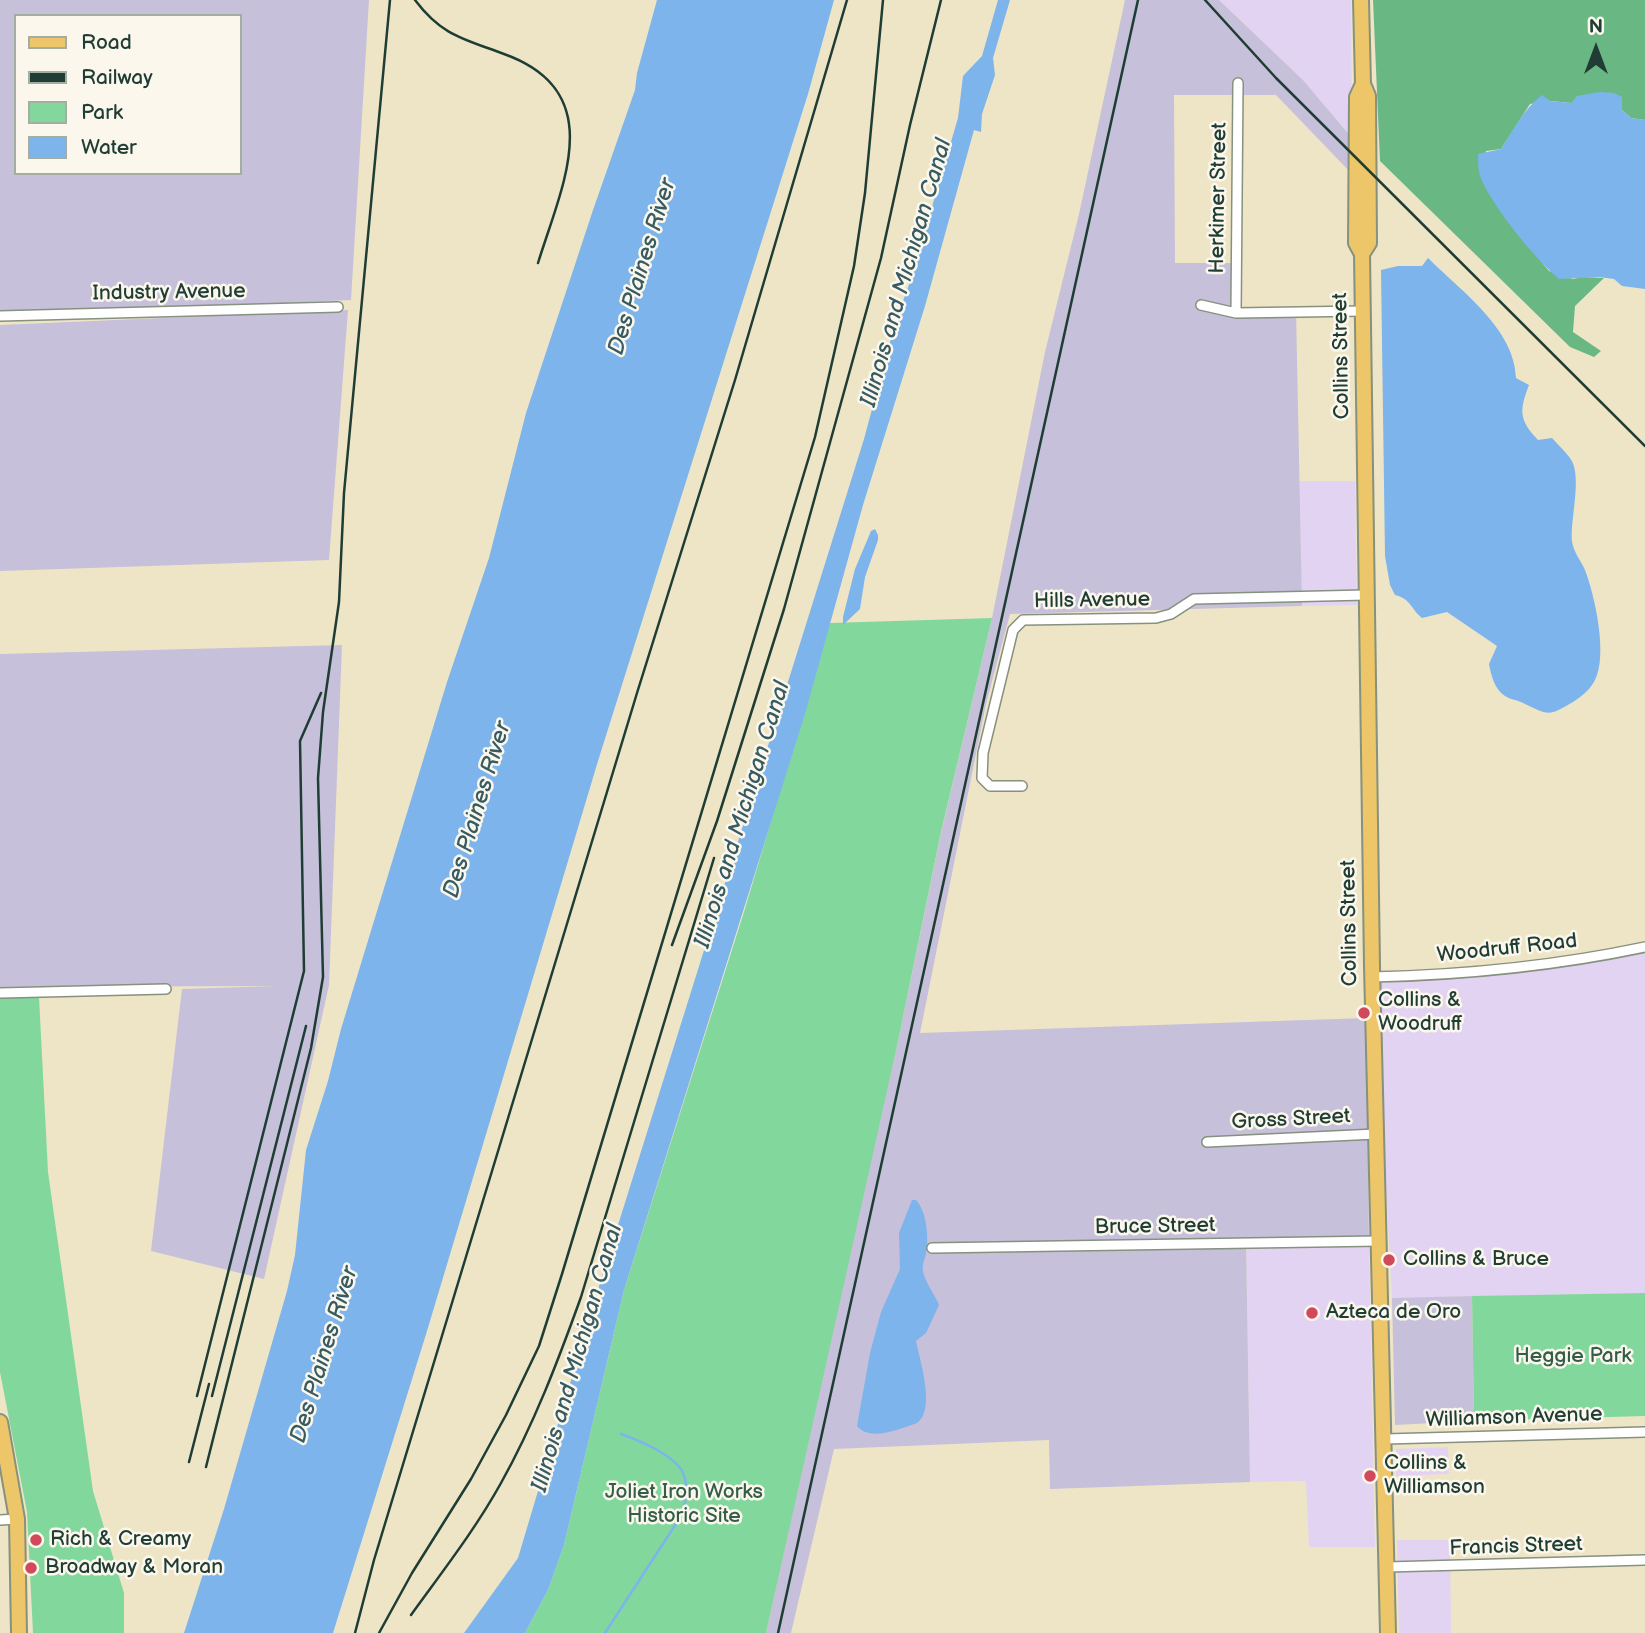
<!DOCTYPE html>
<style>
body{margin:0}
#map{position:relative;width:1645px;height:1633px;overflow:hidden;background:#eee5c7;font-family:"Balsamiq Sans",sans-serif}
canvas{display:block}
.legend{position:absolute;left:14px;top:14px;width:228px;height:161px;box-sizing:border-box;background:#fbf7ec;border:2px solid #a3ada2;margin:0;padding:9px 12px;list-style:none;font-size:21px;color:#1f3d34}
.legend li{display:flex;align-items:center;gap:14px;height:35px}
.legend b{width:35px;border:2px solid #a3ada2}
.north{position:absolute;left:1561px;top:14px;width:70px;height:70px;-webkit-text-stroke:5px #fbf7ec;paint-order:stroke;rotate:0deg;font-size:19px;font-weight:700;line-height:28px;text-align:center;color:#1f3d34}
.north::after{content:'';display:block;margin:auto;width:24px;height:32px;background:#1f3d34;clip-path:polygon(50% 0,100% 100%,50% 72%,0 100%)}
</style>
<div id="map">
<canvas width="1645" height="1633"></canvas>
<ul class="legend">
<li><b style="height:9px;background:#ecc669"></b>Road</li>
<li><b style="height:9px;background:#1f3d34"></b>Railway</li>
<li><b style="height:19px;background:#82d89c"></b>Park</li>
<li><b style="height:19px;background:#7db4ec"></b>Water</li>
</ul>
<div class="north">N</div>
</div>
<script>
const c = document.querySelector('canvas').getContext('2d');
c.lineJoin = 'round';
function paint(path, color) { c.fillStyle = color; c.fill(path, 'evenodd'); }
function stroke(path, color, width, dash) { c.strokeStyle = color; c.lineWidth = width; c.lineCap = dash ? 'butt' : 'round'; c.setLineDash(dash || []); c.stroke(path); }
function label(font, color, halo, rows, align = 'center') {
  c.font = font + ' "Balsamiq Sans",sans-serif'; c.lineWidth = 5; c.setLineDash([]); c.textBaseline = 'middle'; c.strokeStyle = halo; c.fillStyle = color; for (const [text, x, y, turn = 0] of rows) {
    c.save(); c.translate(x, y); c.rotate((+turn || 0) * Math.PI / 180); c.textAlign = isNaN(turn) ? turn : align; if (halo) c.strokeText(text, 0, 0); c.fillText(text, 0, 0); c.restore();
  }
}
const built = new Path2D(`
 M1219,0h132l1,138 -49,-58z
 M1299,481h56l2,124 -55,1z
 M1645,949v344l-253,5 -17,-318z
 M1246,1240l123,1 6,306h-66l-3,-66 -56,1z
 M1448,1447l1,27 -53,2v-27z
 M1397,1540h53l1,93h-52z`);
const industrial = new Path2D(`
 M0,0h369l-18,300 -351,16zM16,16h224v157h-224z
 M1125,0h94l84,80 49,58 1,37 -77,-80h-102l1,168h65v47l56,-1 6,297 -292,8 -24,90 -66,329 446,-15 3,223 -123,-1 4,242 -200,7 -1,-49 -215,9 -43,184h-25l88,-403 43,-184 44,-213 51,-215 53,-266 34,-138z
 M348,310l-19,250 -329,11v-246z
 M342,645l-13,340 -65,294 -113,-28 31,-262 93,-3 -275,1v-333z
 M1472,1296l2,125 -79,4 -3,-127z`);
const green = new Path2D(`
 M992,618l-51,214 -44,214 -131,587h-241l23,-43 16,-45 60,-255 120,-378 86,-289z
 M39,997l9,175 45,319 31,102v40h-91l-6,-121 -27,-140v-374z
 M1645,1293v123l-171,5 -2,-125z`);
const forest = new Path2D(`
 M1373,0h272v120l-14,-2 -9,-8v-13l-51,6 -21,-2 -20,3 -29,45 -15,2 -6,24 28,46 41,50 24,8 10,-2 21,1 -29,28 -2,26 28,19 -7,6 -24,-10 -190,-186z`);
const water = new Path2D(`
 M657,0h177l-26,94 -210,667 -171,570 -94,302h-149l40,-124 63,-218 8,-36 11,-105 22,-69 13,-52 106,-347 42,-124 37,-145 67,-203 42,-120 2,-17z
 M998,0h12l-17,58 2,17 -13,39 -1,18 -7,-2 -49,176 -62,199 -58,209 -181,576 -60,255 -16,45 -23,43h-61l54,-75 85,-285 261,-834 32,-119 14,-38 48,-164 5,-42 19,-20z
 M1600,92l14,1 8,4v13l9,8 14,2v169l-23,-3 -8,-7 -15,-2 -40,2c-24,-20 -68,-74 -79,-103 -2,-7 -2,-15 -2,-22l23,-5c13,-20 22,-39 41,-54l8,6 21,2 6,-7z
 M1428,258c33,33 87,71 88,120l13,7c-10,26 -10,35 9,55l14,-2c6,7 13,13 18,20 13,17 0,61 2,83 1,10 9,20 13,29 10,26 23,85 10,110 -5,10 -13,16 -22,22 -24,14 -23,14 -48,2 -6,-4 -14,-4 -20,-8 -10,-6 -14,-21 -16,-32l8,-18 -50,-34 -25,6c-11,-9 -11,-19 -27,-23l-5,-10 -5,-29 -4,-286 17,-4h24z
 M875,529l3,6v5l-13,37 -5,32 -17,16v-8l12,-48 16,-38z
 M912,1200h4c11,12 13,38 10,54 -2,7 -5,13 -2,21 3,10 11,20 15,30l-13,28 -10,8c4,20 20,69 1,82 -17,6 -47,19 -60,3l13,-73 11,-41 19,-43 -1,-36z`);
const stream = new Path2D(`
 M605,1633l78,-120c2,-12 6,-28 0,-40 -8,-18 -45,-33 -62,-39`);
const minor = new Path2D(`
 M1201,305l35,8 127,-2
 M1236,313l2,-230
 M0,316l338,-9
 M1022,786h-32l-8,-8 1,-25 30,-123 10,-10 133,-2 15,-4 23,-15 172,-4
 M1372,977c92,-2 183,-11 273,-30
 M0,993l166,-4
 M1207,1142l169,-8
 M932,1248l447,-7
 M1385,1439l260,-7
 M0,1520l17,-1
 M1387,1567l258,-7`);
const primary = new Path2D(`
 M1361,0l2,84 5,12 1,147 -7,11
 M1363,84l-6,13 -1,146 6,11 10,712 16,667
 M0,1422l17,97 2,114`);
const rail = new Path2D(`
 M415,0c27,36 49,39 89,54 106,38 58,131 34,209
 M1205,0l71,78 369,368
 M672,945l45,-124 67,-212 97,-351 29,-133 31,-125
 M197,1396l107,-425 -4,-230 21,-48
 M212,1396l94,-370
 M189,1462l20,-78
 M206,1467l105,-419 12,-71 -5,-199 5,-66 16,-110 5,-109 46,-493
 M411,1615c31,-43 64,-85 90,-132 33,-59 57,-122 80,-186l133,-439
 M355,1633l19,-73 263,-867 98,-313 112,-380
 M379,1633l33,-60 59,-94 35,-64 33,-69 23,-72 253,-837 39,-171 11,-73 18,-193
 M778,1633l360,-1633`);
const markers = [
 [1364,1013,7,"#d1495b"],
 [1389,1260,7,"#d1495b"],
 [1312,1313,7,"#d1495b"],
 [1370,1476,7,"#d1495b"],
 [36,1540,7,"#d1495b"],
 [31,1568,7,"#d1495b"]
];
const streetNames = [
 ["Herkimer Street",1219,198,-89],
 ["Industry Avenue",169,293,-1],
 ["Collins Street",1342,356,-91],
 ["Hills Avenue",1092,601,-1],
 ["Collins Street",1350,923,-91],
 ["Woodruff Road",1507,949,-6],
 ["Gross Street",1291,1120,-3],
 ["Bruce Street",1155,1227,-1],
 ["Williamson Avenue",1514,1418,-2],
 ["Francis Street",1516,1547,-2]
];
const poiNames = [
 ["Collins &",1378,1001],
 ["Woodruff",1378,1025],
 ["Collins & Bruce",1403,1260],
 ["Azteca de Oro",1326,1313],
 ["Collins &",1384,1464],
 ["Williamson",1384,1488],
 ["Rich & Creamy",50,1540],
 ["Broadway & Moran",45,1568]
];
const parkNames = [
 ["Heggie Park",1573,1357],
 ["Joliet Iron Works",684,1493],
 ["Historic Site",684,1517]
];
const waterNames = [
 ["Des Plaines River",643,267,-73],
 ["Illinois and Michigan Canal",907,273,-74],
 ["Des Plaines River",478,810,-73],
 ["Illinois and Michigan Canal",743,815,-73],
 ["Des Plaines River",325,1355,-73],
 ["Illinois and Michigan Canal",578,1358,-74]
];
paint(built, '#e3d3f2');
paint(industrial, '#c6c0da');
paint(green, '#82d89c');
paint(forest, '#69b884');
paint(water, '#7db4ec');
stroke(stream, '#7db4ec', 2.5);
stroke(minor, '#86917e', 12);
stroke(primary, '#86917e', 18);
stroke(minor, '#fff', 9);
stroke(primary, '#ecc669', 14);
stroke(rail, '#1f3d34', 2.5);
for (const [x, y, r, color] of markers) { const dot = new Path2D(); dot.arc(x, y, r, 0, 2 * Math.PI); c.fillStyle = color; c.fill(dot); stroke(dot, '#fbf7ec', 2.5); }
label('21px', '#1f3d34', '#fbf7ec', streetNames);
label('21px', '#1f3d34', '#fbf7ec', poiNames, 'left');
label('21px', '#335c49', '#fbf7ec', parkNames);
label('italic 23px', '#365b62', '#fbf7ec', waterNames);
</script>
